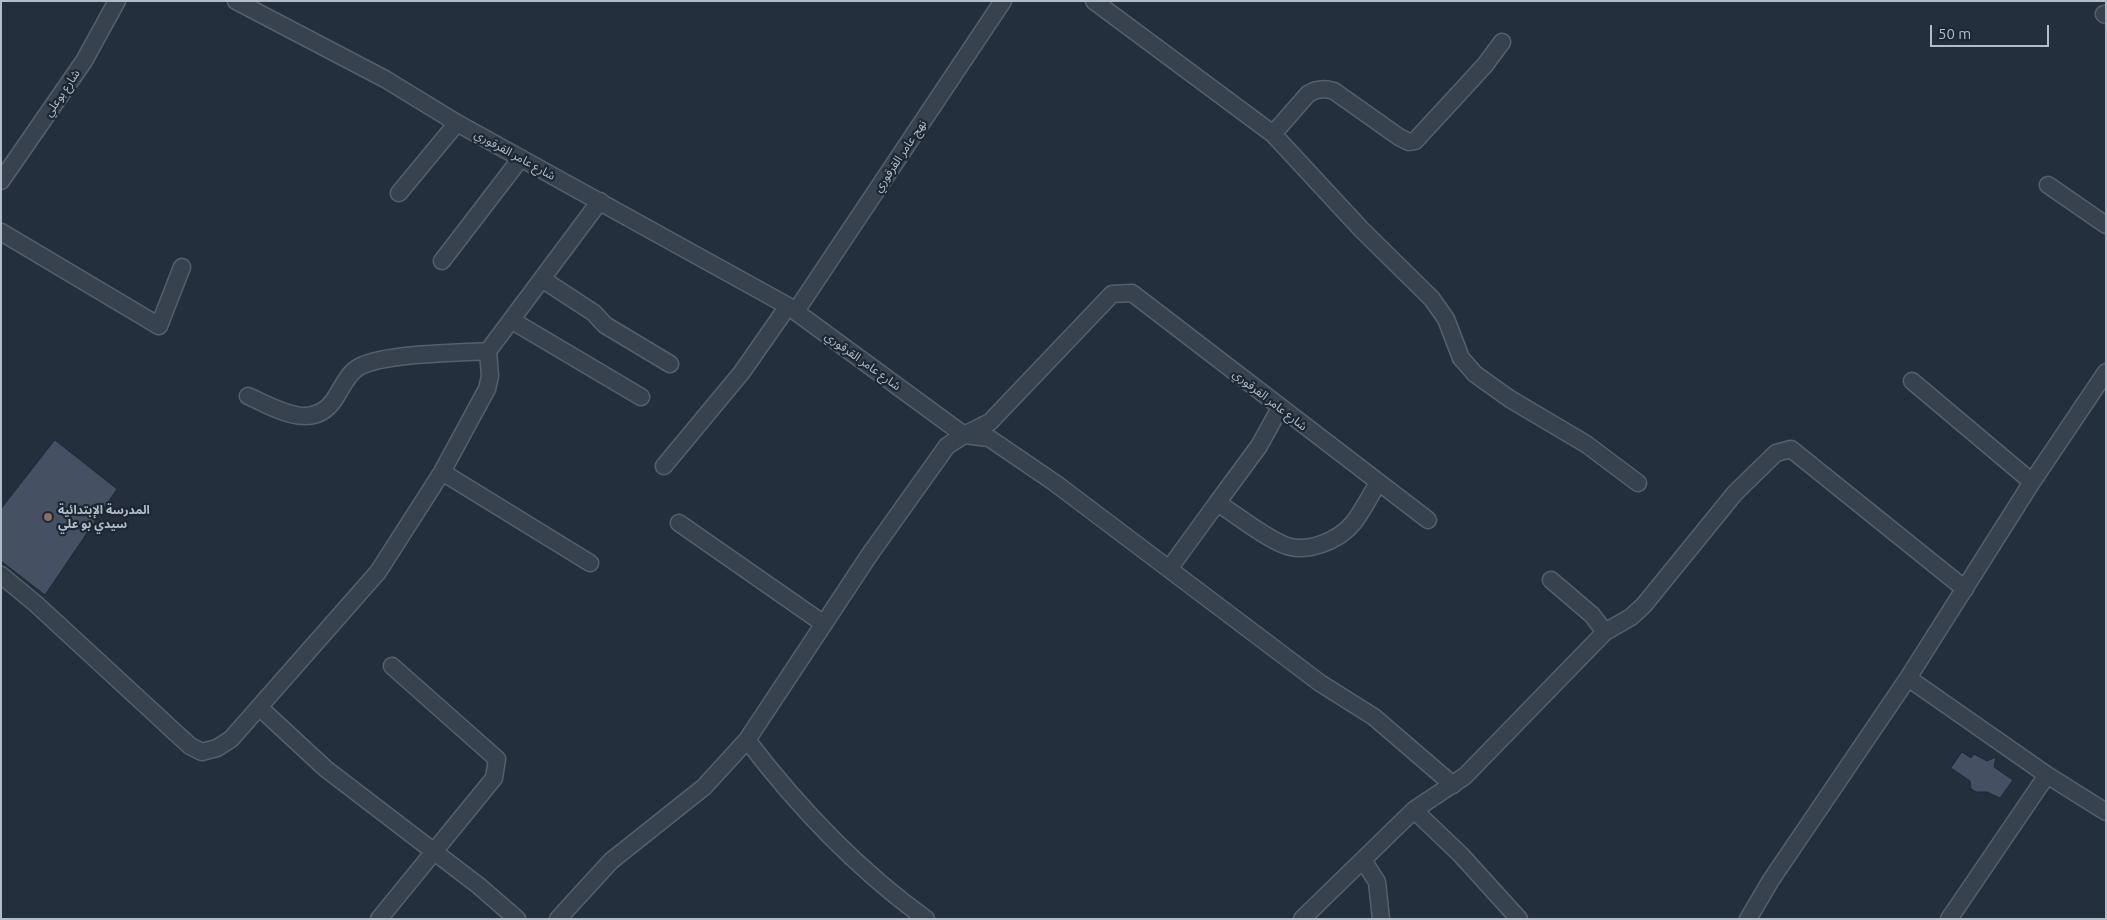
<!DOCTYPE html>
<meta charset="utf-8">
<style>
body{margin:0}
#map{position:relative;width:2107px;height:920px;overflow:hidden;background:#242f3e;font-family:Ubuntu,sans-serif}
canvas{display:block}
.frame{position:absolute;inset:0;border:2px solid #b4bcc9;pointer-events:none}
.scale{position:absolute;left:1930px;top:25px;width:119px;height:22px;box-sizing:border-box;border:2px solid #b4bcc9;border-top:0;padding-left:6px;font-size:15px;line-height:18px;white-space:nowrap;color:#b4bcc9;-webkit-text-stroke:4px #1d2633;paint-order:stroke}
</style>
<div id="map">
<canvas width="2107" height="920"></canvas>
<div class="frame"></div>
<div class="scale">50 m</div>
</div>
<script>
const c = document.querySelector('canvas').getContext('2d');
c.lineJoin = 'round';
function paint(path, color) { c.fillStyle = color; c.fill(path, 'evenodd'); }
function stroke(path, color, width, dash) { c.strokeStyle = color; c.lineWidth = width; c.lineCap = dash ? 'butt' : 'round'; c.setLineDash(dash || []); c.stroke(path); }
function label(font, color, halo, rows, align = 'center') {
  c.font = font + ' Ubuntu,"Noto Sans Arabic",sans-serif'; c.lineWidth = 4.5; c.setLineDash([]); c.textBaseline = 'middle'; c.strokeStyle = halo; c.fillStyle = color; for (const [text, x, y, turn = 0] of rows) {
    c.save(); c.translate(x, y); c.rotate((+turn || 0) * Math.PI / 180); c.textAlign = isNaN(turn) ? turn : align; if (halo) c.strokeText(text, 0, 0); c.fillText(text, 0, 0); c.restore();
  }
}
const building = new Path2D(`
 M55,440l62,49 -72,106 -44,-34v-52z
 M1962,752l9,6 3,-4 13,7 9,-4 -2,10 19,13 -13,18 -13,-6h-11l-5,-3 -1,-8 -19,-13z`);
const minor = new Path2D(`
 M236,1l149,78 72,44 331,183 176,129 26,-13 122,-128 20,-1 296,227
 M1094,1l179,133 88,95 71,70 14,20 15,39 14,16 35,25 76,45 52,39
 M2104,14l2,1
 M1273,134l35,-40c9,-6 17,-6 26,-3l65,46 10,5 6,-1 70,-76 17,-23
 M1,181l83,-120 33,-60
 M2048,185l58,40
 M399,193l58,-70
 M1,232l158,94 23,-59
 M442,261l79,-103
 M542,279l52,34 11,12 65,39
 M796,311l207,-310
 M511,320l130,77
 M1912,381l120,101
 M248,396c27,12 64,36 86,4 6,-9 13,-25 22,-31 20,-16 104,-16 132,-18
 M664,466l78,-94 46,-66
 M442,472l148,91
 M1217,503l42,-57 21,-38
 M679,523l145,101
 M1169,569l48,-66c22,13 42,31 65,41 23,11 57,-3 72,-22 9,-12 16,-26 24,-39
 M1,575l35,29 154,142 12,6 15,-4 14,-9 147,-167 64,-100 45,-83 3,-13 -2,-25 112,-150
 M1551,580l41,35 13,17
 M1908,678l139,97 59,37
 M259,707l67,62 153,117 38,33
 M1414,810l47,45 58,64
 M1363,860l14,22 4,37
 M379,919l115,-141 3,-19 -105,-93
 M558,919l53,-58 93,-74 43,-47
 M926,919c-69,-50 -128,-112 -179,-179l123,-186 77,-108 17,-11 25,3 66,45 265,200 54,34 79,68
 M1302,919l112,-109 51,-34 140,-144 26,-15 13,-12 91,-112 41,-40 15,-4 174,140
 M1748,919l23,-39 137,-202 124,-196 74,-110
 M1949,919l98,-144`);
const markers = [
 [48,517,5,"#8d6e63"]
];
const streetNames = [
 ["شارع بوعلي",62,93,-56],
 ["شارع عامر القرقوري",515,155,29],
 ["نهج عامر القرقوري",900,156,-56],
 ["شارع عامر القرقوري",863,361,36],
 ["شارع عامر القرقوري",1270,400,38]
];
const poiNames = [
 ["المدرسة الإبتدائية",58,510],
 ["سيدي بو علي",58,524]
];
paint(building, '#455162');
stroke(building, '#1f2835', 1);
stroke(minor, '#565f6c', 19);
stroke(minor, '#38414e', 16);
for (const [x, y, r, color] of markers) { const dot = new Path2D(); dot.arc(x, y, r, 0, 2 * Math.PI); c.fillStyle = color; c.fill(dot); stroke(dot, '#1d2633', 2); }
label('12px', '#b4bcc9', '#1d2633', streetNames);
label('bold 12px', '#b4bcc9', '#1d2633', poiNames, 'left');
</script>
